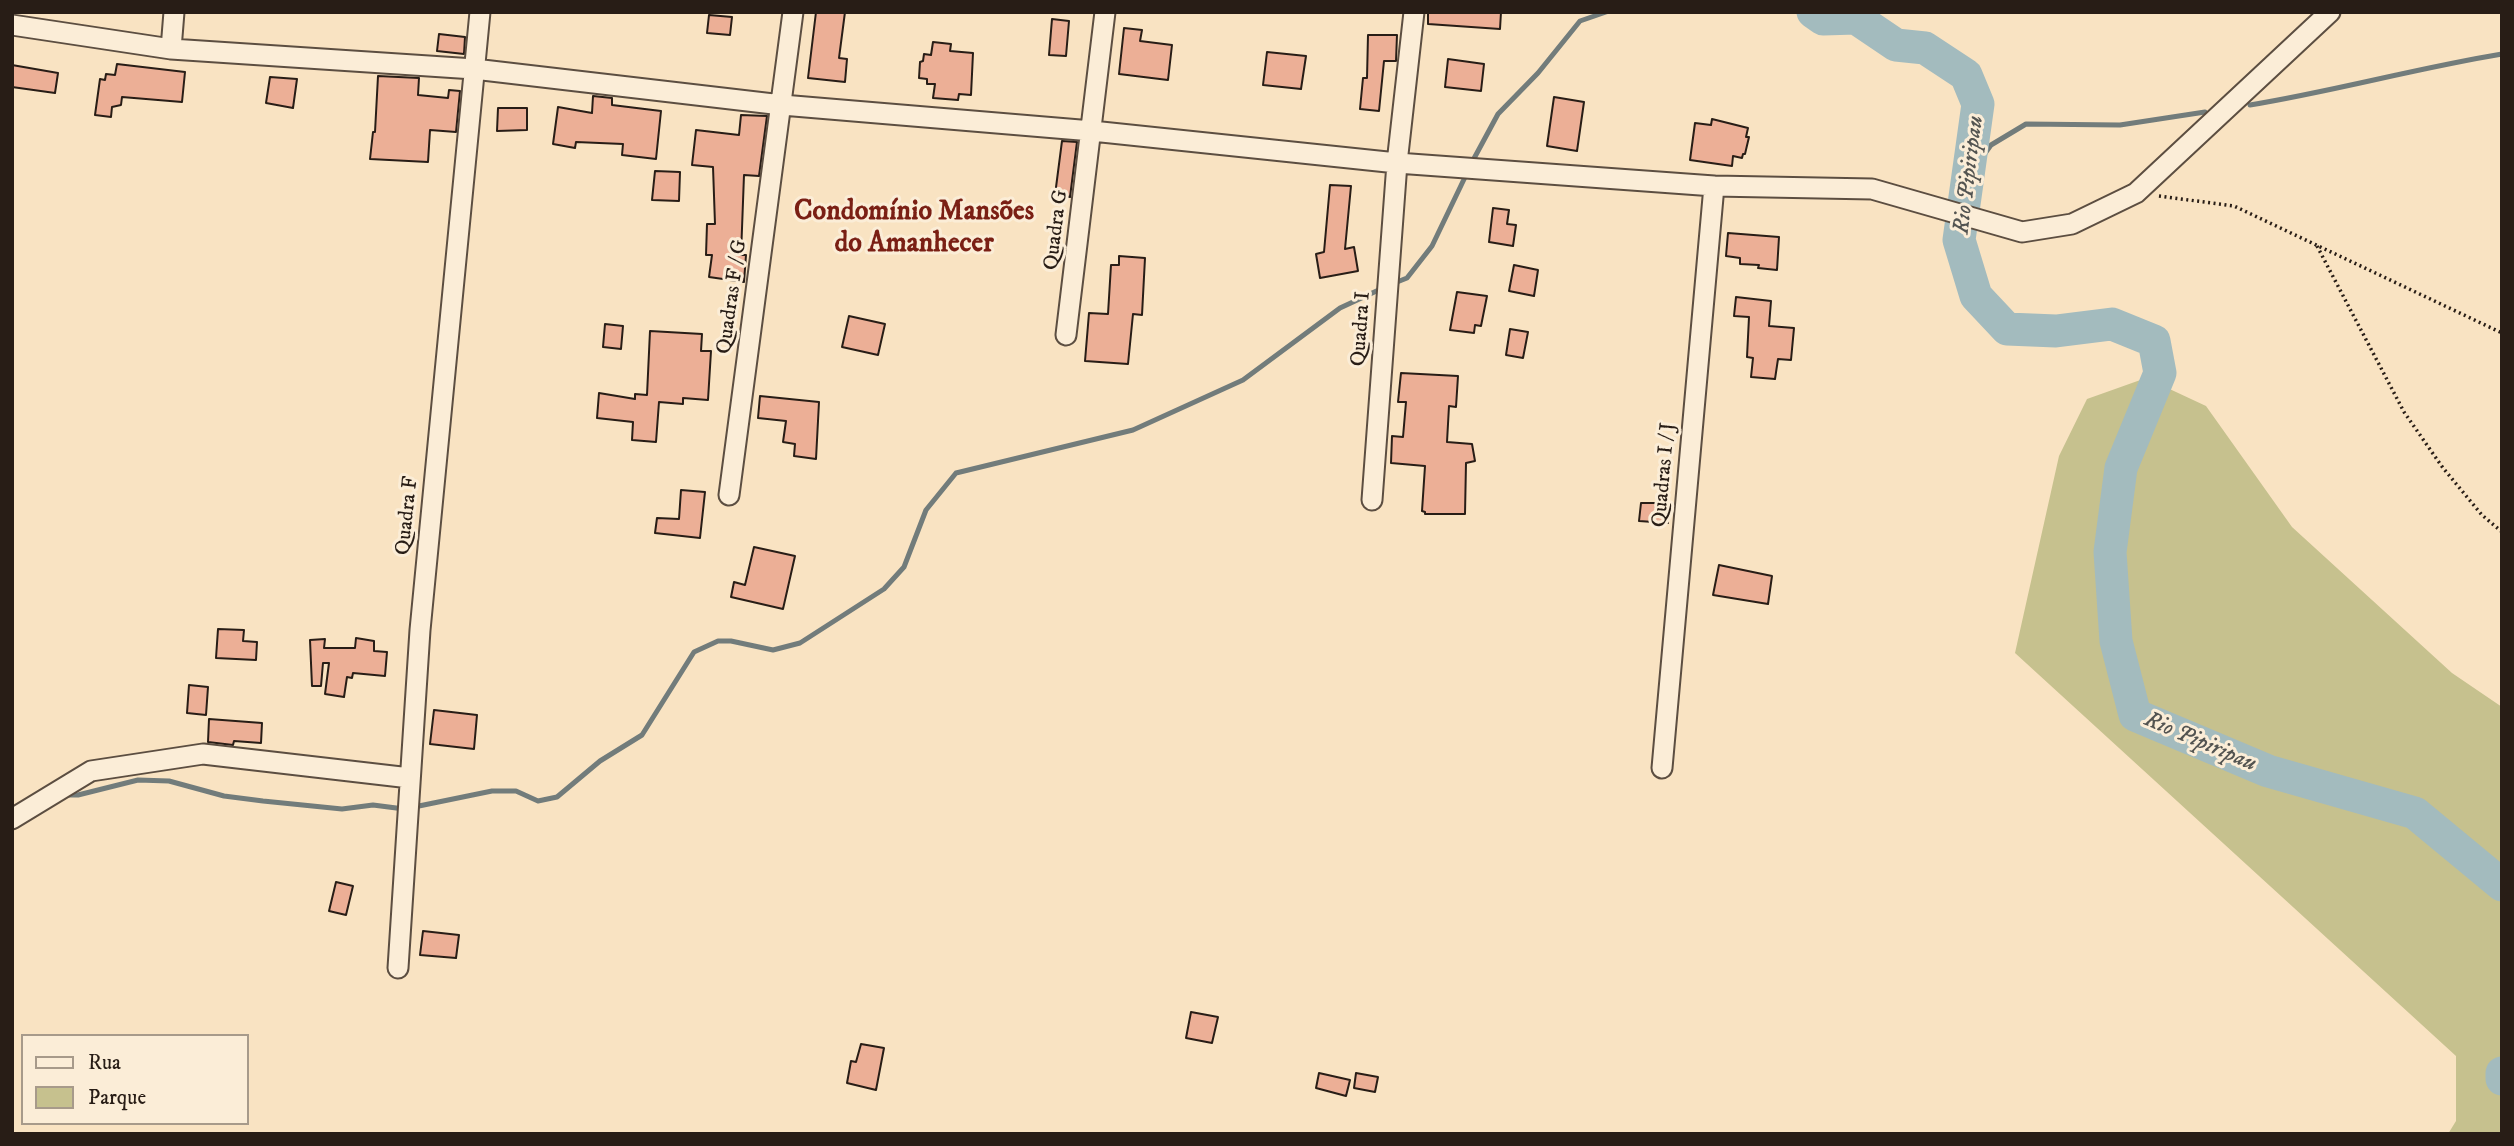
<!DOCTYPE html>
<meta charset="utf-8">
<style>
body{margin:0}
#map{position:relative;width:2514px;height:1146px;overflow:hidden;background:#f9e3c2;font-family:"IM FELL DW Pica",serif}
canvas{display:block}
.frame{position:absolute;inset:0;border:14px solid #281d16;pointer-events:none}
.legend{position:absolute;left:21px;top:1034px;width:228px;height:91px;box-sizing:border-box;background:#fbedd7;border:2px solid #a79a8a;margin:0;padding:9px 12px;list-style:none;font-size:21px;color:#281d16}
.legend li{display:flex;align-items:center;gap:14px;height:35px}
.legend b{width:35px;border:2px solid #a79a8a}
</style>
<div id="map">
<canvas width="2514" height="1146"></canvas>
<div class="frame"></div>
<ul class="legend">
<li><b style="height:9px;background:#fbedd7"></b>Rua</li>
<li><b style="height:19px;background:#c6c18e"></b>Parque</li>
</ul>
</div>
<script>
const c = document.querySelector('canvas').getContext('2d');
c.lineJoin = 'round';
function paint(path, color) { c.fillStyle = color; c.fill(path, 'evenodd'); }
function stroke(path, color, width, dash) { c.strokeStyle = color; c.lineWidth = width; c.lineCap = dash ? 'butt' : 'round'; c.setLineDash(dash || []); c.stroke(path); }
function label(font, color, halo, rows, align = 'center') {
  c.font = font + ' "IM FELL DW Pica",serif'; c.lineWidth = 6; c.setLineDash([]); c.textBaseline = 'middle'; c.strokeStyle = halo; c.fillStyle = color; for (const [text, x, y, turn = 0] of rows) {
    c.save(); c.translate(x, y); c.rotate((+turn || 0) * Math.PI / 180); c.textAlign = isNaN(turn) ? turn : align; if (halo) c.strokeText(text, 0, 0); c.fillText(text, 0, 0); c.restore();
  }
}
const green = new Path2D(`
 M2146,378l60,28 86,121 160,146 50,34v427h-54l8,-13v-65l-441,-403 44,-197 28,-57z`);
const stream = new Path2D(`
 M2250,105c85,-14 167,-37 252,-51
 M1471,164l27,-50 40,-41 42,-52 26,-9
 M1968,177l23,-32 35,-21 94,1 85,-13
 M1392,284l15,-6 25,-32 35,-73
 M66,795h12l60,-15 31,1 55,15 39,5 79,8 31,-4 31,4
 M414,807l78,-16h24l22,10 19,-4 43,-36 42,-26 52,-83 24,-11h13l42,9 27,-7 84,-54 20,-22 22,-57 30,-37 177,-43 110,-50 97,-72 43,-20`);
const river = new Path2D(`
 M1813,12l10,7 33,-1 40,27 29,3 41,27 12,29 -19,136 17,56 31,33 49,2 56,-7 42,17 6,32 -39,95 -11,84 6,89 19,74 133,56 147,42 87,72
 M2502,1073v6`);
const building = new Path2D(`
 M816,12h29l-6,46 8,1 -2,23 -37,-4z
 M1428,12h73l-1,17 -72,-5z
 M709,15l23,2 -2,18 -23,-2z
 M1052,19l17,2 -3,35 -17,-1z
 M1124,28l18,2 -2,11 32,4 -4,35 -49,-6z
 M439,34l26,3 -1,17 -27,-3z
 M1368,35h29l-1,26h-12l-5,50 -19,-2 3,-31h4z
 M933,42l18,2 -1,7 23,2 -2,42 -12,-1 -1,6 -25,-2 2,-14h-8v-5l-8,-1 1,-16 3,-1 1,-7 7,1z
 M1267,52l39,4 -5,33 -38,-4z
 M1448,59l36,5 -3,27 -36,-4z
 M117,64l68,8 -3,30 -60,-5 -1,8 -9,2 -1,10 -16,-2 5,-36 5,1 1,-6 9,1z
 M12,65l46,8 -3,20 -43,-6z
 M378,76l41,2 -1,17 30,3 1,-8 11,1 -4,41 -26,-2 -2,32 -58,-3 3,-27h2z
 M270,77l27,2 -4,29 -27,-5z
 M593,96l19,2v7l49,6 -5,48 -34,-4 1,-11 -47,-2 -1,6 -22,-4 5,-37 34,6z
 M1554,97l30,5 -7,49 -30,-5z
 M498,108h29v22l-30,1z
 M741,115l26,1 -8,60 -15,-1 -3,80h5l-2,27 -35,-5 3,-22h-6l1,-31h8l-2,-57 -21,-2 4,-35 43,5z
 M1712,119l36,9 -2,9h3l-4,17h-2l-1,4 -9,-2 -1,10 -42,-6 5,-37 16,2z
 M1062,141l15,1 -7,55 -15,-2z
 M655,171l25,1 -1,29 -27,-1z
 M1330,185l21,1 -6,63 9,-2 4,24 -38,7 -4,-24 8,-2z
 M1493,208l16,2 -2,14 9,1 -3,21 -24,-4z
 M1728,233l51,4 -2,33 -19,-2 1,-3 -19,-1v-6l-14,-2z
 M1119,256l26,2 -3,57 -9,-1 -5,50 -43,-3 4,-48 19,1 3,-49h8z
 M1514,265l24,5 -4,26 -25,-5z
 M1457,292l30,4 -6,30 -6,-1 -1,8 -24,-3z
 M1736,297l35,4 -2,25 25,2 -3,32 -13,-1 -3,20 -24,-2 2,-19 -6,-1 2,-40 -15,-1z
 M849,316l36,8 -7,31 -36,-8z
 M605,324l18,2 -2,23 -18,-2z
 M1510,329l18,3 -5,26 -17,-3z
 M650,331l52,3 -1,17h10l-3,49 -25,-2v6l-24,-2 -3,40 -24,-2 1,-18 -36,-4 2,-25 36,6v-5l12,1z
 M1401,373l57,3 -2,31 -7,-1 -2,36 25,2 3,17 -9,2 -1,51h-40v-2l-3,-1 3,-45 -34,-3 1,-27 11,1 3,-35h-8z
 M760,396l59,6 -3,57 -22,-3 1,-12 -12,-2 3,-21 -28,-3z
 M681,490l24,2 -5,46 -45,-5 2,-15 22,1z
 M1641,503h27v20l-29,-2z
 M754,547l41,9 -12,53 -52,-12 3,-15 11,3z
 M1719,565l53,11 -4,28 -55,-9z
 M218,629l26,1 -1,11 14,1 -1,18 -40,-2z
 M356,638l18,3v10l13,1 -2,24 -32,-3 -1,5 -5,-1 -3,20 -19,-3 4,-31h-6l-2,23h-9l-2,-46 15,-1 -1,9h31z
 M189,685l19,2 -2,28 -19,-2z
 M434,710l43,5 -3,34 -44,-5z
 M209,719l53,4 -1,20 -27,-2 -1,4 -25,-3z
 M336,882l17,4 -7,29 -17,-4z
 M423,931l36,4 -3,23 -36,-3z
 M1191,1012l27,5 -6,26 -26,-5z
 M861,1044l23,4 -8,42 -29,-7 4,-22 5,1z
 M1319,1073l31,7 -4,16 -30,-8z
 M1356,1073l22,4 -3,15 -21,-4z`);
const path = new Path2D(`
 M2159,196l75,10 268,127
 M2317,246l87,166 39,56 39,47 20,17`);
const street = new Path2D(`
 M12,25l159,24 303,20 308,36 310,26 305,32 317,23 158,3 150,43 50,-8 64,-31 194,-181
 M171,49l3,-37
 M1066,335l39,-323
 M729,495l64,-483
 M1372,500l25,-337 17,-151
 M1662,768l52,-582
 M12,819l79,-48 112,-17 207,24
 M398,968l22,-338 60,-618`);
const streetNames = [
 ["Quadra G",1057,230,-83],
 ["Quadras F / G",733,297,-82],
 ["Quadra I",1362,329,-86],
 ["Quadras I / J",1665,475,-85],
 ["Quadra F",408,516,-84]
];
const waterNames = [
 ["Rio Pipiripau",1970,175,-83],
 ["Rio Pipiripau",2200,743,23]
];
const districtNames = [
 ["Condomínio Mansões",914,213],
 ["do Amanhecer",914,245]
];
paint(green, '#c6c18e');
stroke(stream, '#727c7b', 5);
stroke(river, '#a3bbbe', 33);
paint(building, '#ecaf96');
stroke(building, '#281d16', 2);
stroke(street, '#5c4e41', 23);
stroke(path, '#281d16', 3.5, [2, 3.5]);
stroke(street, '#fbedd7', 19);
label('21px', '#281d16', '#fbedd7', streetNames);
label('italic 23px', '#535451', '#fbedd7', waterNames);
label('bold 28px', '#7a1f14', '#fbedd7', districtNames);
</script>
